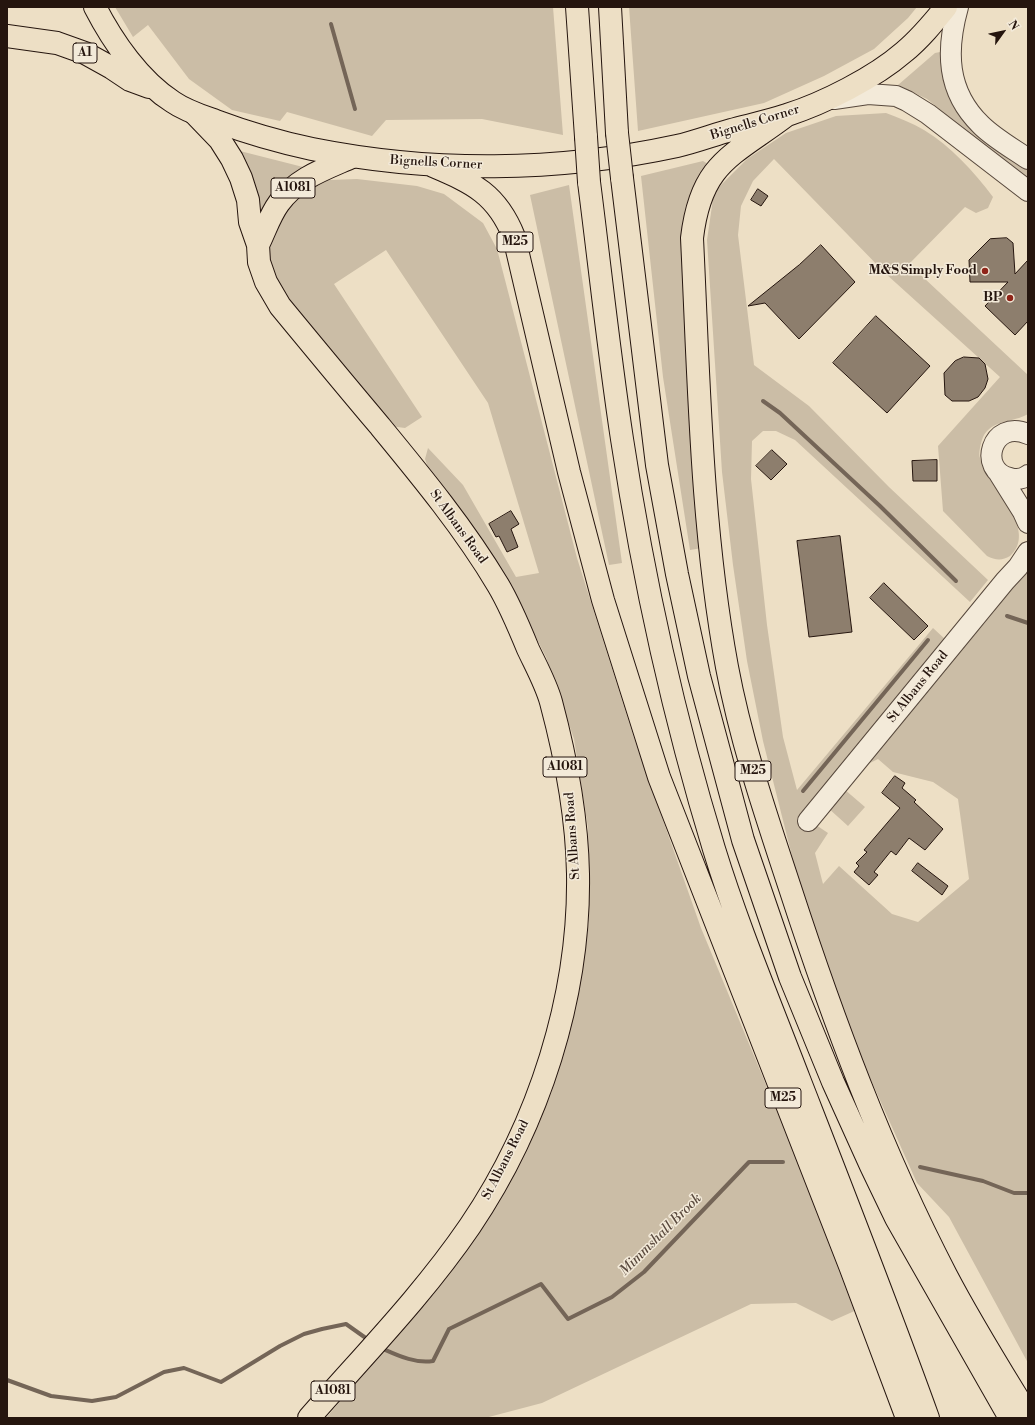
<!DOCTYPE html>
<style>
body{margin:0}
#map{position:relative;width:1035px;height:1425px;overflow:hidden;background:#eddfc5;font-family:"Libre Bodoni",serif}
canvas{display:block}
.frame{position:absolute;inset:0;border:8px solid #25150e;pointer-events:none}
.north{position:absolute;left:983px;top:12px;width:40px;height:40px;-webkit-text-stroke:3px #f3ead9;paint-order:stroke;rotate:57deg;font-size:11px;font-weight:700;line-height:16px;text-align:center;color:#25150e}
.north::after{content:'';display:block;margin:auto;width:14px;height:18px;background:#25150e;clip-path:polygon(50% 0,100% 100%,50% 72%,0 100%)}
</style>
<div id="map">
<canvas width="1035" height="1425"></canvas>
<div class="frame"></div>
<div class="north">N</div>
</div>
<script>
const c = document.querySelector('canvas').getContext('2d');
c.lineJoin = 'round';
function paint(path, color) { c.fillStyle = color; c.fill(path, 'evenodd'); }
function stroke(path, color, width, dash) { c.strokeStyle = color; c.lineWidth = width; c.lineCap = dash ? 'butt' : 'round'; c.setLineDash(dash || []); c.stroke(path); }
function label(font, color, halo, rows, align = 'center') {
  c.font = font + ' "Libre Bodoni",serif'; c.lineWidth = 3; c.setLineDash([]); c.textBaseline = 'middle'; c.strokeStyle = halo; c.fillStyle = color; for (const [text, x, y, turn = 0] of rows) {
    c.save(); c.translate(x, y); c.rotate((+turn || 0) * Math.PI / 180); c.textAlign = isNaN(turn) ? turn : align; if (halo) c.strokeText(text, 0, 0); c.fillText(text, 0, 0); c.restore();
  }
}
const green = new Path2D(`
 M115,7h438l10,128 -81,-16 -96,1 -14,16 -85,-24 -7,9 -48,-11 -43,-31 -41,-54 -15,12z
 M629,7h288l-9,11 -34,31 -50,27 -60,27 -126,28z
 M940,52c2,15 3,29 8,42 12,32 54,55 80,74v13l-101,-82 -29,-14 37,-32z
 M886,113c13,5 26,10 38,17 27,16 50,42 69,67l-5,11 -12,5 -11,-6 -56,57 119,111v39c-15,9 -36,5 -45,23 -2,5 -5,17 -3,21 2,6 5,15 9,20 13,20 46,56 21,78 -8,5 -15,4 -23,0l-44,-45 -5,-65 62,-69 -114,-103 -112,-115 -21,22 -12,25 -3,29 16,130 55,41 80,81 99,93 -18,22 -175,-162 -19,-9h-13l-11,10 -1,38 16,146 16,112 14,53 136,-162 13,12 -142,177 24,16 -13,20 8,31 16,-18 53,48 26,8 51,-43 -11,-80 -25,-17 -40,-10 -15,-13 -16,8 127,-149 21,-27 5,-12 13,-16v800l-79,-146 -32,-34 -51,-114 -35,-92 -38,-117 -30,-119 -16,-80 -14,-96 -11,-93 -15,-232 7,-48 33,-33 39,-26 50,-17z
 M236,150l67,17 1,2 -43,50z
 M703,161l5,3 -16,29 10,355 -12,2 -27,-173 -22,-201z
 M357,179l60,7 27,8 39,29 14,26 80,309 56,177 68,193 158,381 -27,12 -36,-18 -45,1 -209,99 -57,15h-159l133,-157 52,-81 40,-86 25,-85 13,-86 -1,-95 -14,-89 -28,-82 -41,-80 -75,-103 -5,-15 3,-11 35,37 53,92 23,-4 -51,-170 -102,-153 -52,34 88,133 -17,11 -15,-2 -106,-127 -13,-30 -2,-18 1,-13 12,-31 31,-21 16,-6z
 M569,185l53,378 -13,2 -79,-370z
 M844,789l21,18 -17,19 -21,-19z`);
const stream = new Path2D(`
 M331,24l24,85
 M763,401l17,12 100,93 76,75
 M1007,616l21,7
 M803,791l125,-151
 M920,1167l63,14 31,12h14
 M381,1348c16,7 34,16 52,13l16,-32 92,-45 27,35 44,-22 32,-25 105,-110h34
 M7,1380l44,16 41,5 24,-4 48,-25 20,-4 37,14 59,-36 24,-12 18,-5 24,-5 24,17`);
const building = new Path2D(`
 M758,189l10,7 -7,10 -10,-6z
 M1007,238l6,5 2,31 13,-14v61l-13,14 -30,-29 23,-24h-38l-1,-22 21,-21z
 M821,245l34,37 -56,57 -34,-36 -17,3 51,-41z
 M876,316l54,50 -43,47 -54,-50z
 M964,357l15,1 6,6 3,15 -3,9 -7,9 -9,4h-17l-7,-6 -1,-22 11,-12z
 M772,450l15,14 -16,16 -15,-14z
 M937,460v21h-24l-1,-20z
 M511,511l8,13 -8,5 7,18 -11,5 -8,-16 -3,1 -7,-13z
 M840,536l12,96 -43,5 -12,-96z
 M884,583l44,43 -14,14 -44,-42z
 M895,776l10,7 -3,5 14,12 -2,2 29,27 -18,21 -16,-12 -13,17 -5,-4 -17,21 4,3 -9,10 -15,-13 5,-6 -3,-3 11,-11 -3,-2 36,-42 -18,-15z
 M918,863l30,23 -6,9 -30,-24z`);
const minor = new Path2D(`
 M958,7c-12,43 -12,84 23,118 13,13 31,23 47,34
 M834,99l34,-5 28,2 11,5 21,13 100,77
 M1028,434c-37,-16 -51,37 -18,44 7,2 13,1 18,-3
 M998,472l25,40 5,11
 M808,821l197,-240 13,-14 10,-15`);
const major = new Path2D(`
 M195,114l25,26 12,19 9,19 7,22 2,22 8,23 1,17 7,20 14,24c33,40 66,80 99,119 42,51 85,103 119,160 12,20 21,42 30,64 8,17 18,35 23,53 15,56 26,114 27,172 2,122 -39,250 -108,352 -47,69 -106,129 -161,192
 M258,245c7,-14 12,-30 21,-42 18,-25 46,-34 73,-46`);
const highway = new Path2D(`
 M95,7c18,35 45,74 78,95 13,9 29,14 43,19 32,12 63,21 96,28 120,24 245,23 365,-3 18,-4 36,-11 54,-16 19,-5 38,-9 56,-15 37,-12 87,-37 117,-63 16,-13 29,-29 42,-45
 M577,7l9,130
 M610,7l7,126
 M7,36l50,7 28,10 27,15 18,12 19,7
 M787,115c-54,41 -86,47 -95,123 7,143 9,288 35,429 14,75 39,148 63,221 43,132 92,264 156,387 25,48 54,94 82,140
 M433,166c40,17 64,28 81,71l55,235 34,128 56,177 191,489 57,152
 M622,178l35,287 20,109 22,102 44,164 47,137 43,105 38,84 25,52 114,200
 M589,182c11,86 20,172 33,257 21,138 51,276 92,410 24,78 56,154 85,230 44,113 88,225 129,339`);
const highwayBridge = new Path2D(`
 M617,133l5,45
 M586,137l3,45`);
const markers = [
 [985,271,4,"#8f2418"],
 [1010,298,4,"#8f2418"]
];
const shields = [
 [85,53,24],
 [293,188,44],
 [515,242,36],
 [565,767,44],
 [753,771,36],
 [783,1098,36],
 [333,1391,44]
];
const shieldNames = [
 ["A1",85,53],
 ["A1081",293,188],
 ["M25",515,242],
 ["A1081",565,767],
 ["M25",753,771],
 ["M25",783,1098],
 ["A1081",333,1391]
];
const streetNames = [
 ["Bignells Corner",755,123,-17],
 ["Bignells Corner",436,163,3],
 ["St Albans Road",458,527,54],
 ["St Albans Road",918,687,-51],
 ["St Albans Road",573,836,-94],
 ["St Albans Road",506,1160,-63]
];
const poiNames = [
 ["M&S Simply Food",977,271],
 ["BP",1002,298]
];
const waterNames = [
 ["Mimmshall Brook",661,1235,-45]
];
paint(green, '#cbbda6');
stroke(stream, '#746557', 4);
paint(building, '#8d7e6d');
stroke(building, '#25150e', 1);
stroke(minor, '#57483c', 22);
stroke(major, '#25150e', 24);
stroke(highway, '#25150e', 24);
stroke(minor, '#f3ead9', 20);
stroke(major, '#eddfc5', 22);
stroke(highway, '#eddfc5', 22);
stroke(highwayBridge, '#25150e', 24, []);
stroke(highwayBridge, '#eddfc5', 22);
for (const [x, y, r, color] of markers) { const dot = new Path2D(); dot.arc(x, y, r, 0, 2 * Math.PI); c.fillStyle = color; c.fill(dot); stroke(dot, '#f3ead9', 1.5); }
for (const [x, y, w] of shields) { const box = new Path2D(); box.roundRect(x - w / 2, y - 10, w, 20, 3); c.fillStyle = '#f3ead9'; c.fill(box); stroke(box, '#25150e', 1); }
label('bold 12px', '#25150e', null, shieldNames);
label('13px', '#25150e', '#f3ead9', streetNames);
label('bold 13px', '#25150e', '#f3ead9', poiNames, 'right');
label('italic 14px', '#5a4a3e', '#f3ead9', waterNames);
</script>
